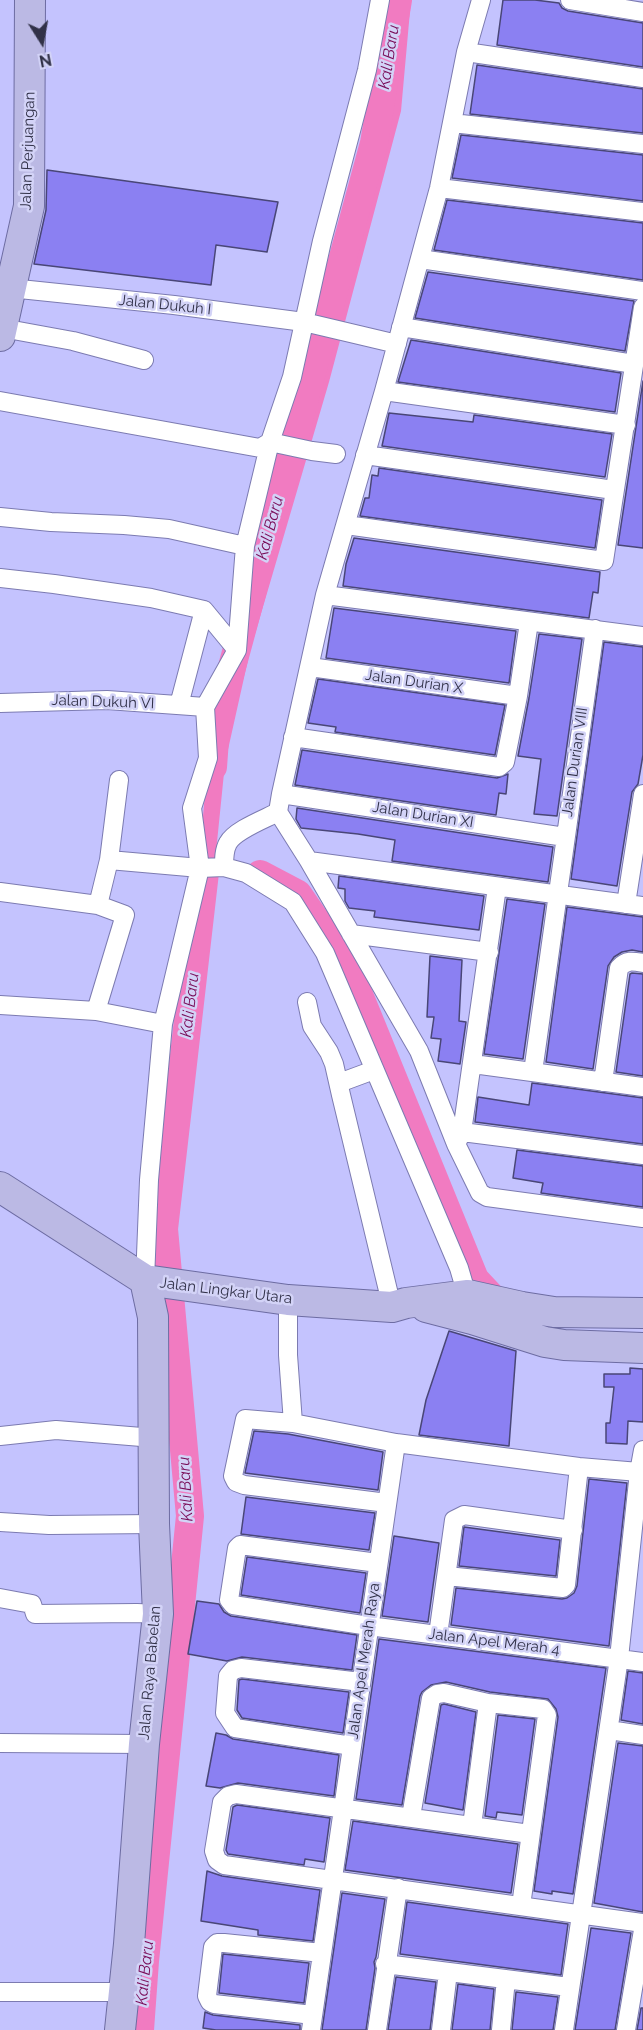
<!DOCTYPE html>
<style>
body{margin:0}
#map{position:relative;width:643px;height:2030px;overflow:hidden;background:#c4c3fe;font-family:Raleway,sans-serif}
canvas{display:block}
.north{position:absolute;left:12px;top:12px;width:60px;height:60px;-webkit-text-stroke:4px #d3d3f7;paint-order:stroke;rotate:169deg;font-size:16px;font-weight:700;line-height:24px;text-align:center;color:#313148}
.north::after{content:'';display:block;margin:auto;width:21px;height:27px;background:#313148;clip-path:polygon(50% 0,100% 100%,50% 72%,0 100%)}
</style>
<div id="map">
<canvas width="643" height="2030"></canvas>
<div class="north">N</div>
</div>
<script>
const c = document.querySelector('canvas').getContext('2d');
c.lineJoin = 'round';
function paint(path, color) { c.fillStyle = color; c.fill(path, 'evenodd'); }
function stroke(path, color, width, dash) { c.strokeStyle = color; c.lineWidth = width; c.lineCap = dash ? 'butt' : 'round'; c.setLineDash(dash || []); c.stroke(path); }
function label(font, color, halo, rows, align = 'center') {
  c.font = font + ' Raleway,sans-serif'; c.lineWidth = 5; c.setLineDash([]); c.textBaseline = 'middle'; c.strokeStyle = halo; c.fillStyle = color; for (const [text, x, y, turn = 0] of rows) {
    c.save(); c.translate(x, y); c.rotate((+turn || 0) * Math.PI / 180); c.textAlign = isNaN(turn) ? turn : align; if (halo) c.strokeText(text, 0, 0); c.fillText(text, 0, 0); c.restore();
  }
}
const water = new Path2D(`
 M395,0h16l-10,111 -72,271 -79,269 -25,112 -10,99 -16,1 9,-105 29,-108 46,-146 69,-275 38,-162z`);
const river = new Path2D(`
 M213,767l3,-41 158,-583 24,-143
 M260,874l38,20 49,71 128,314 29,31
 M140,2030l5,-69 45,-445 -26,-287 43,-374`);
const building = new Path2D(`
 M503,0h32l24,3 3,5 6,3 75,12v44l-146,-22z
 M477,65l166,24v44l-173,-19z
 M461,135l182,20v46l-191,-23z
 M47,170l231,32 -11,50 -51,-7 -5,40 -177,-21 12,-54z
 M447,200l196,23v57l-209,-30z
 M428,272l206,29 -9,50 -210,-33z
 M411,340l210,33 -6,39 -217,-30z
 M643,381v167l-25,-3z
 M389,413l84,9 1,-7 138,19 -7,43 -223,-31z
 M379,468l223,32 -7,48 -235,-32 5,-18h4l3,-23 6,1z
 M354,538l246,34 -2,21 -5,-1 -4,26 -246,-32 3,-22z
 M334,608l182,23 -7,52 -183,-25z
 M539,634l43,5 -25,177 -23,-2 7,-55 -23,-3 11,-58z
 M604,642l39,5v108l-5,29 -6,8 -15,94 -46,-7z
 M318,679l187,26 -10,50 -160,-23 1,-5 -28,-4z
 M302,750l195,28 11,-4 -2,20 -7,-1 -3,22 -201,-30z
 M297,808l256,39 -5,35 -156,-21 3,-21 -37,-6 -57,-6 -5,-9z
 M339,876l145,20 -5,34 -105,-13 1,-6 -26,-3 -4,-7v-12l-7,-1z
 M507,899l38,5 -22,155 -39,-5z
 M567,907l76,10v35l-11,-2 -10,2 -8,5 -6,9 -15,103 -47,-7z
 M430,956l32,4 -3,61 7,1 -6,42 -22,-3 3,-22 -10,-1 3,-21h-7z
 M632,973l11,1v102l-27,-4 14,-98z
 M532,1083l111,15v46l-168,-22 3,-25 51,8z
 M517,1150l126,16v41l-102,-14 2,-10 -30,-5z
 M449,1331l67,20 -7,95 -90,-11 7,-35z
 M630,1368l13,1v53l-15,-1 -1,23 -21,-1v-20h4l4,-36h-10v-13h26z
 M254,1431l34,3 95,18 -5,38 -133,-17z
 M589,1479l38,4 -18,163 -158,-21 5,-37 106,11 5,-1 7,-5 3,-7z
 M246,1497l129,16 -6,37 -128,-16z
 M464,1527l96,13 -4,36 -97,-10z
 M394,1536l45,7 -11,79 -46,-6z
 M247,1557l119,16 -6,40 -119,-18z
 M197,1601l22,3 5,8 7,4 126,19 -5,35 -110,-13 -15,4 -39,-7z
 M379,1639l227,29 -33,226 -21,-3v3l-18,-3 24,-174 -2,-8 -8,-10 -58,-7 -44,-10 -15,3 -9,7 -2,4 -18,109 -46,-6z
 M628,1671l15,2v51l-22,-4z
 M242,1679l107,13 -6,41 -101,-15 -5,-8 2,-30z
 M444,1704l32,8 -13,98 -38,-7 16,-98z
 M498,1715l37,4 -13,96 -25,-3 -1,6 -11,-2z
 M216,1733l10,2 7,4 106,16 -5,41 -96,-13 -18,5 -14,-2z
 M618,1743l25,3v166l-49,-9z
 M237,1805l93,13 -6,44 -19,-3 -1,6 -76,-11 -2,-4 7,-43z
 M353,1821l165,23 -7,49 -166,-23z
 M207,1871l15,5 98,14 -7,51 -55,-6v-5l-57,-9z
 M342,1893l43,6 -9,58 -2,5 1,6 -9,62h-44z
 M407,1902l161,22 -7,51 -161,-21z
 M591,1928l40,5 -16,97h-40z
 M223,1954l86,9 -5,40 -85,-10z
 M396,1977l40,5 -6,48h-42z
 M458,1984l36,5 -4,41h-38z
 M516,1992l42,5 -5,33h-41z
 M641,2008h2v22h-6z
 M205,2012l8,3 87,10v5h-84l-13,-2z`);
const minor = new Path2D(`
 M481,0l-15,52 -27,136 -55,203 -59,204 -44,199 -3,18 31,49 110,190 37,93 24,49 7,4 156,21
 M570,0l73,12
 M466,52l177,26
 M452,123l191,21
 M439,188l204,24
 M420,259l223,32
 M10,288l164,17 130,17 93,22
 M401,327l233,37
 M2,328l71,13 71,19
 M384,391l242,34
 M0,401l260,47 10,-6 42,9 24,3
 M365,455l249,35
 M0,517l51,5 73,3 45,4 76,17
 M346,525l258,36 39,-254
 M0,578l54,6 97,14 53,12 33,40
 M325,595l318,41
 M310,667l208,29
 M0,703l107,-3 98,7
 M179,705l25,-95
 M293,737l206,30 6,-5 13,-66 11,-74
 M281,794l284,43
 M109,860l91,8 24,-1c0,-8 0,-17 4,-24 7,-13 37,-24 50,-31
 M309,861l334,45
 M224,867l22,6 47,29 32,51 134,315 10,34
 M0,892l98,13 27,10 -29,96
 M626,904l17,-110
 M98,905l11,-45 10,-80
 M351,934l138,18
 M307,1002l5,24 17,26 5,12 7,31 51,212
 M0,1005l96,6 67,13
 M473,1064l170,23
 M533,1072l62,-443
 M603,1082l16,-114c7,-8 13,-7 24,-5
 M339,1083l35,-13
 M462,1132l181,23
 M456,1144l6,-12 35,-245
 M145,1280l4,-100 14,-156 37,-156 -8,-60 16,-50 -3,-51 32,-57 8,-104 25,-104 22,-65 30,-136 45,-171 13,-70
 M288,1300v55l5,68
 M0,1436l56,-6 98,8
 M387,1503l-143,-18 -8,-3 -3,-6 12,-57 48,4 103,20 183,24 60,5
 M0,1522l49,3 105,-1
 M378,1563l-138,-18 -3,3 -8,52 4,5 136,21 274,36
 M447,1576l116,12 3,-3 13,-118
 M0,1598l32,6 3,10 102,-1 21,1
 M438,1635l16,-115 10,-5 109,15
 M609,1730l34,5
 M0,1743l144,1
 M352,1746l-117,-18 -10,-15 3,-37 5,-6 8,-2 120,14
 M411,1817l20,-119 6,-4 7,-1 44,10 55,6 4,6 -26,191
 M472,1826l16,-123
 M530,1834l-294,-40 -8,2 -6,6 -8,49 3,9 7,5 419,58
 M385,1964l184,23
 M0,1992h124
 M313,2015l-99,-11 -4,-2 -3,-6 6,-49 4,-4h7l98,10
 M311,2030l85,-587
 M377,2030l21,-142
 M441,2030l7,-58
 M501,2030l5,-51
 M564,2030l55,-372 20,-186 4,-22
 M626,2030l17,-100`);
const primary = new Path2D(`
 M0,336l29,-130 1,-206
 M0,1187l145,93 143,20 104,7 14,-4 62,-8 54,12 32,5 89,1
 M426,1307l46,12 73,23 19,3 79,3
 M120,2030l9,-86 15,-200 14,-130 -4,-90 -1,-207 -8,-37`);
const streetNames = [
 ["Jalan Perjuangan",28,151,-88],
 ["Jalan Dukuh I",165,305,6],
 ["Jalan Durian X",414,682,8],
 ["Jalan Dukuh VI",103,702,2],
 ["Jalan Durian VIII",575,762,-82],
 ["Jalan Durian XI",423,815,9],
 ["Jalan Lingkar Utara",226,1291,7],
 ["Jalan Apel Merah 4",494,1642,7],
 ["Jalan Apel Merah Raya",364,1661,-82],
 ["Jalan Raya Babelan",150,1673,-85]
];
const waterNames = [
 ["Kali Baru",389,57,-81],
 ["Kali Baru",270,528,-75],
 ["Kali Baru",190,1005,-83],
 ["Kali Baru",186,1489,-93],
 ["Kali Baru",145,1973,-84]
];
paint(water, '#f17bc1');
stroke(river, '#f17bc1', 28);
paint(building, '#8b80f2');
stroke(building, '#494677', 1.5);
stroke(minor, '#7c7bb1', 20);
stroke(primary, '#6d6ca2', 32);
stroke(minor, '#fff', 18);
stroke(primary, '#bbb9e4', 30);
label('15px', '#313148', '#d3d3f7', streetNames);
label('italic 16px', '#780a56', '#d3d3f7', waterNames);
</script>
